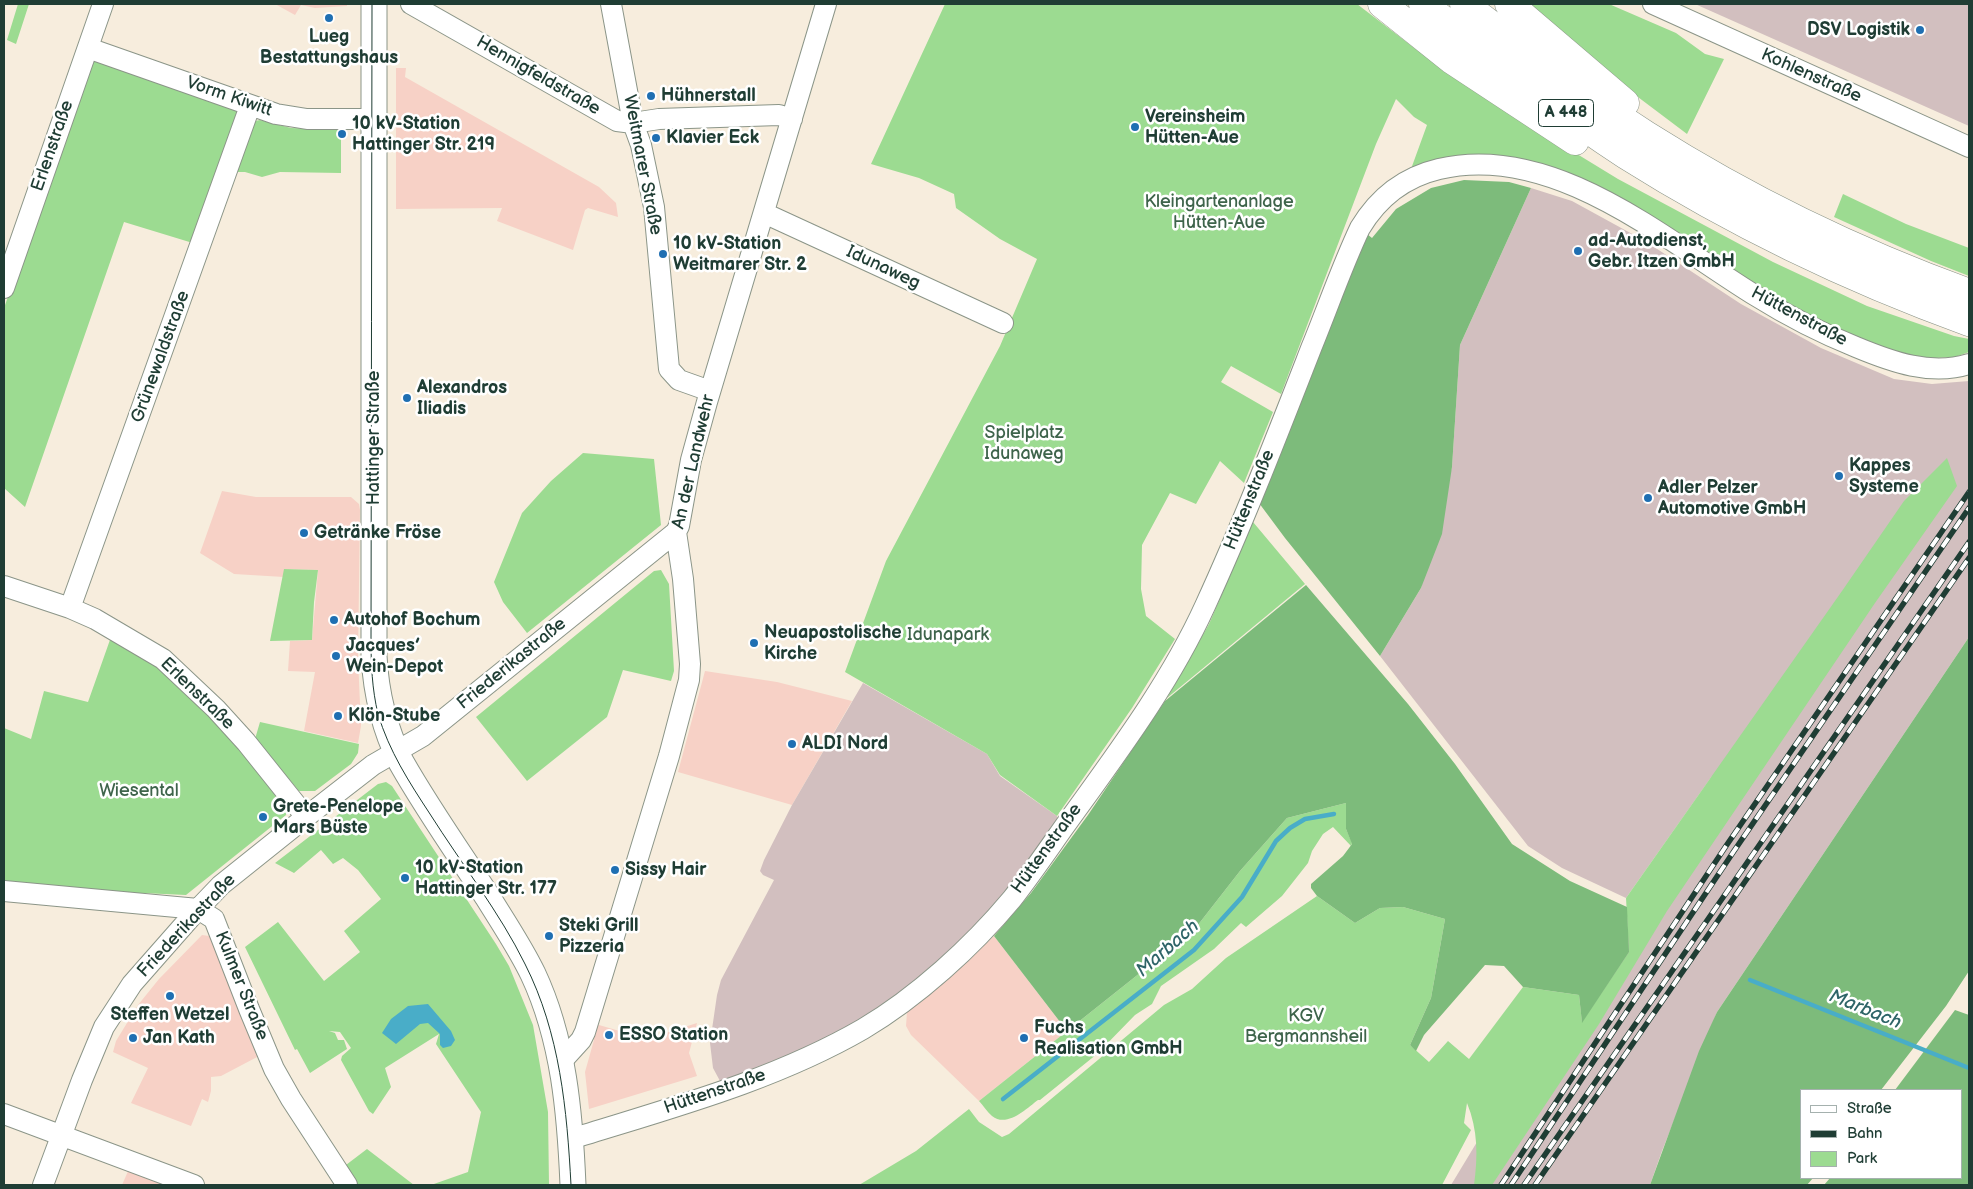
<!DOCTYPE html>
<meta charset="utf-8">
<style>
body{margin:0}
#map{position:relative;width:1973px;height:1189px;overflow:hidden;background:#f7eddd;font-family:"Balsamiq Sans",sans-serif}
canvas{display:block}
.frame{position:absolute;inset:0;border:5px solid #1f3d34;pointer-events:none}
.legend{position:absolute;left:1800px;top:1089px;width:162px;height:90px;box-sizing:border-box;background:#fff;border:1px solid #a5b1ae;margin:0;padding:6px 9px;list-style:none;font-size:15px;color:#1f3d34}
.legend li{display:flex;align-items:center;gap:10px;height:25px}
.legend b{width:25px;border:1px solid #a5b1ae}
</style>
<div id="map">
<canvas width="1973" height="1189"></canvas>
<div class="frame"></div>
<ul class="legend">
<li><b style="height:6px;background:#fff"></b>Straße</li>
<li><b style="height:6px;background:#1f3d34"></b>Bahn</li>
<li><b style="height:14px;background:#9cdb91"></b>Park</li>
</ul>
</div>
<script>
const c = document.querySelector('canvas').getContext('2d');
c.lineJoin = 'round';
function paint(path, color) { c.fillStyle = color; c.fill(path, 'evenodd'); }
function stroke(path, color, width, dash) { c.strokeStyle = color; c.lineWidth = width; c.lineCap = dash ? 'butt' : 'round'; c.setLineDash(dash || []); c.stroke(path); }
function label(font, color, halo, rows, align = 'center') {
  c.font = font + ' "Balsamiq Sans",sans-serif'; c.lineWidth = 5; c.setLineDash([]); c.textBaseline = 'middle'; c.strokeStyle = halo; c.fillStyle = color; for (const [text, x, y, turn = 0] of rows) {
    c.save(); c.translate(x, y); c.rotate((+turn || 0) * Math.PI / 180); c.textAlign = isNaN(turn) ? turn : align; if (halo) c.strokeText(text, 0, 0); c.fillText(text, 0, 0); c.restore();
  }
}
const built = new Path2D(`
 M275,4h72v2l-32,2 -14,-3 -6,10z
 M396,68h10l-1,9 194,110 17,16 2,14 -30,-9 -3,2 -12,40 -76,-29 5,-13 -106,1z
 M222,491l34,6h95l8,7 1,6 -2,149 3,67 -3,17 -54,-12 11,-59 -27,-1 2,-30 22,-1 6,-70 -34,-1v8l-50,-3 -34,-21z
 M705,671l72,11 75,19 -60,104 -114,-33z
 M202,935l7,1 4,3 46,117 -38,20 -10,1v14l-3,11 -6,-3 -11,27 -60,-23 17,-35 -35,-16 3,-11 22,-36 21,-26z
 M994,936l73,95 -88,70 -68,-66 -5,-9 1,-14z
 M697,1023l-8,30 8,23 -108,33 -4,-37 9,-32 -2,-6 2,-7 5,-2 48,14z
 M129,1169l41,16h-48z`);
const industrial = new Path2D(`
 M1695,4h274v122z
 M1531,188l41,13 73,40 96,63 80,44 73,31 38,5 37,-3v256l-252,375 -55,139 -12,34h-199l26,-43 105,-119 130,-247 -86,122 -64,-30 -34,-22 -148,-190 41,-68 31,-121 8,-122z
 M863,683l124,71 13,22 57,40 2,9 -11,14 -81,100 -94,76 -62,33 -81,34 -10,-1 -7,-13 -3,-25 7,-48 4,-15 53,-100 -11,-5 -3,-4 4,-11 28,-55z`);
const green = new Path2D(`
 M18,4h11l-13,40 -9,-4z
 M945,4h412l60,46 70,49 131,80 155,83 94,44 87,30 15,3v13l-14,5 -40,2 -93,-34 -253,-150 -158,-6 16,-44 -13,-8 -18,-18 -20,45 -95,250 -50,-28 -10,16 52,30 -29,71 -24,-22 -24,43 -26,-11 -28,52 -1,44 5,27 29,23 -43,69 -75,108 -57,-41 -13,-21 -142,-82 41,-111 114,-215 37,-87 -37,-20 -44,-31 -2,-14 -35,-16 -48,-14z
 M1523,4h86l67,29 29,21 19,5 -37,75 -65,-49z
 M91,57l150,54 -45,133 -72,-22 -99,285 -21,-19v-180z
 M260,120l31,8 50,2v43l-61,-1 -18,5 -17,-5h-9l19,-51z
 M1843,194l63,30 63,24v28l-38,-15 -97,-44z
 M583,453l71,6 7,66 -134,108 -24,-31 -9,-20 28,-69 29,-32z
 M1947,458l10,28 -82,117 -208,308 -68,113 -107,161h-18c4,-29 4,-55 -7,-82l-3,20 7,7 -29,55h-583l57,-34 53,-42 10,13 23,15 7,-3 155,-129 28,-16 34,-31 91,-62 38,27 25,-15 23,-1 42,12 -14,79 -21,47 19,17 19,-21 21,18 54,-72 56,8 3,27 47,-70 -3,-54 216,-307 62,-90z
 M1253,522l52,62 -138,114 42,-74z
 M284,569l34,1 -4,32 -2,38 -42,1z
 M661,570l8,14 5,87 -3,10 -48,-11 -16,47 -80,64 -51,-64 178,-146z
 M111,637l37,22 58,49 80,97v10l-100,80 -44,-2 -2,4 -136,-11v-158l27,11 13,-48 44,11z
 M260,722l99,22 -1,9 -7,11 -36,27h-16l-44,-52z
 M386,782l6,4 104,158 13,22 24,59 15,87 1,73h-118l37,-13 13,-60 -45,-68 3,-10 -54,34 6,19 -18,27 -4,-3 -28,-51 1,-4 9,-8 -11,-16 -11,-1 6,2 3,7h6l3,9 -37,24 -13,-24 -2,1 -50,-103 33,-25 46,59 36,-29 -16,-21 37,-32 -23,-29 -15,-12 -10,6 -12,-14 -27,23 -19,-10 103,-79z
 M1346,803v26l6,14 -1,3 -18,-19 -10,7 -11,17 -4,12 -26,33 -36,31 -5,-4 -27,26 -53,37 -9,18 -17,11 -38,39 -57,46h-2c-12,9 -31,28 -46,16 -5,-4 -9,-11 -13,-15l215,-171 46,-59 47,-53z
 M367,1149l47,36h-60l-12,-17z`);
const forest = new Path2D(`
 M1464,180l45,2 22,6 -71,157 -8,122 -10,67 -21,54 -41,68 -95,-118 -26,-35 108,-269 5,4 24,-29 35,-21z
 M1306,585l102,119 47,60 57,80 58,37 57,26 2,45 -47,71 -3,-28 -56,-8 -19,-21 -19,-1 -61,70 -8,16 -6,-6 21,-47 14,-79 -42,-12 -23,1 -25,15 -38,-27 -6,-8v-4l32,-28 9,-12 -6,-15v-26l-59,15 -47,53 -46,59 -127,101 -73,-95 37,-43 57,-78 77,-114z
 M1969,637v334l-23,35 -65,84h-79v88h11l-6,7h-157l49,-134 18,-39z
 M1955,1010l14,5v170h-145l6,-7h132v-88h-67z`);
const water = new Path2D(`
 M428,1004l23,27 4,9 -4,6 -8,2 -3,-3v-11l-12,-11 -8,1 -24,20 -14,-11 9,-14 17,-13z`);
const stream = new Path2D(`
 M1750,980l219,88
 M1003,1099l191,-149 48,-53 34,-56 14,-13 15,-9 29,-5`);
const minor = new Path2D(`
 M411,4l206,117 16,2 26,-4 120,-4 13,4
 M611,4l22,119 8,22 13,62 15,162 10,11 31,11
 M1653,4l316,143
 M88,48l188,66 31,5h68
 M764,213l239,110
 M4,288l99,-284
 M4,586l66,22 25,11 68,40 53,50 30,33 60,75
 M70,608l180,-502
 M4,891l194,18 16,10 35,90 25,60 17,30 56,86
 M561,1062l20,-22 4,-8 84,-276 20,-76 1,-16 -7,-85 -7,-47 3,-6 12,-66 16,-58 119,-398
 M4,1114l190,71
 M571,1139c99,-31 202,-58 292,-110 54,-32 109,-82 149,-130 18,-23 35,-48 52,-72 51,-71 105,-142 141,-221 39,-85 73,-173 107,-260 16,-39 30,-80 48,-118 18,-30 45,-51 79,-59 115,-27 226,71 317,127 32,20 65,37 100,51 36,15 75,29 113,17
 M43,1185l39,-105 22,-53 28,-43 66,-75 23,-24 85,-68 67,-52 50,-29 253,-204`);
const major = new Path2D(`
 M374,4v652c2,38 10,72 27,106 26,46 57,90 86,134 16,26 33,51 46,78 31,66 37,140 40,211`);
const highway = new Path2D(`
 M1382,4l70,56 123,81
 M1423,4c66,52 132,105 203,151 108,68 224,124 343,167
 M1464,4c59,46 119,90 182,131 101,64 210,117 323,158
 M1509,4l116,99`);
const tram = new Path2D(`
 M372,4l-1,635c0,25 1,50 7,75 11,37 31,68 52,100 31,49 70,99 95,150 35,69 42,146 46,221`);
const rail = new Path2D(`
 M1501,1185l225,-339 243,-354
 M1511,1185l223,-334 235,-343
 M1524,1185l445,-643
 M1535,1185l434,-627`);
const markers = [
 [329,18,5,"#1f6fb2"],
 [1920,30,5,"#1f6fb2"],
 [651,96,5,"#1f6fb2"],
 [1135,127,5,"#1f6fb2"],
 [342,134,5,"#1f6fb2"],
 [656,138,5,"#1f6fb2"],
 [1578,251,5,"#1f6fb2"],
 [663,254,5,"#1f6fb2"],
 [407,398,5,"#1f6fb2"],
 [1839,476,5,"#1f6fb2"],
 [1648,498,5,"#1f6fb2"],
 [304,533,5,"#1f6fb2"],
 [334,620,5,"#1f6fb2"],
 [754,643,5,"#1f6fb2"],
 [336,656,5,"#1f6fb2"],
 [338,716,5,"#1f6fb2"],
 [792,744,5,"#1f6fb2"],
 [263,817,5,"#1f6fb2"],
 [615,870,5,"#1f6fb2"],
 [405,878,5,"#1f6fb2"],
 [549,936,5,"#1f6fb2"],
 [170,996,5,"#1f6fb2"],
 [609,1035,5,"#1f6fb2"],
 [133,1038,5,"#1f6fb2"],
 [1024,1038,5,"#1f6fb2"]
];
const shields = [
 [1566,113,55]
];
const shieldNames = [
 ["A 448",1566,113]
];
const poiNames = [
 ["DSV Logistik",1910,30,"right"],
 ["Lueg",329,37,"center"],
 ["Bestattungshaus",329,58,"center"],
 ["Hühnerstall",661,96],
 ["Vereinsheim",1145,117],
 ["Hütten-Aue",1145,138],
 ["10 kV-Station",352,124],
 ["Hattinger Str. 219",352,145],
 ["Klavier Eck",666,138],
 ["ad-Autodienst,",1588,241],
 ["Gebr. Itzen GmbH",1588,262],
 ["10 kV-Station",673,244],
 ["Weitmarer Str. 2",673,265],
 ["Alexandros",417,388],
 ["Iliadis",417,409],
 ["Kappes",1849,466],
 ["Systeme",1849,487],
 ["Adler Pelzer",1658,488],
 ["Automotive GmbH",1658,509],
 ["Getränke Fröse",314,533],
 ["Autohof Bochum",344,620],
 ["Neuapostolische",764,633],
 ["Kirche",764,654],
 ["Jacques’",346,646],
 ["Wein-Depot",346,667],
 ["Klön-Stube",348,716],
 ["ALDI Nord",802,744],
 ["Grete-Penelope",273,807],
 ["Mars Büste",273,828],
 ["10 kV-Station",415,868],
 ["Hattinger Str. 177",415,889],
 ["Sissy Hair",625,870],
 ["Steki Grill",559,926],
 ["Pizzeria",559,947],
 ["Steffen Wetzel",170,1015,"center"],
 ["Fuchs",1034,1028],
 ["Realisation GmbH",1034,1049],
 ["ESSO Station",619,1035],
 ["Jan Kath",143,1038]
];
const streetNames = [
 ["Hennigfeldstraße",538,76,30],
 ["Kohlenstraße",1811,76,24],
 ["Vorm Kiwitt",229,97,19],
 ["Erlenstraße",53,146,-71],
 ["Weitmarer Straße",642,165,79],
 ["Idunaweg",883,268,25],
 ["Hüttenstraße",1799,317,28],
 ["Grünewaldstraße",161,357,-70],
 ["Hattinger Straße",374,438,-90],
 ["An der Landwehr",694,462,-77],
 ["Hüttenstraße",1250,500,-68],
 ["Friederikastraße",512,664,-39],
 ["Erlenstraße",197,694,44],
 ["Hüttenstraße",1047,849,-54],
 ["Friederikastraße",187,926,-47],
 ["Kulmer Straße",241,986,68],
 ["Hüttenstraße",715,1092,-19]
];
const parkNames = [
 ["Kleingartenanlage",1219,202],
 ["Hütten-Aue",1219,223],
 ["Spielplatz",1024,433],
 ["Idunaweg",1024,454],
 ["Idunapark",948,635],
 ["Wiesental",139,791],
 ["KGV",1306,1016],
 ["Bergmannsheil",1306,1037]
];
const waterNames = [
 ["Marbach",1168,949,-41],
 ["Marbach",1865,1010,22]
];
paint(built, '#f7d1c6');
paint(industrial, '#d2bfbf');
paint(green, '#9cdb91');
paint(forest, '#7dbb7b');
paint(water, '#49adc8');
stroke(stream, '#49adc8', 4.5);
stroke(minor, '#8b9588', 22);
stroke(major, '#8b9588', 27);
stroke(highway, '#8b9588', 29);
stroke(minor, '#fff', 20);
stroke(major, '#fff', 25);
stroke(highway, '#fff', 28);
stroke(tram, '#1f3d34', 1);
stroke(rail, '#1f3d34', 5.5);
stroke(rail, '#fff', 4, [11]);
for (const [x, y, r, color] of markers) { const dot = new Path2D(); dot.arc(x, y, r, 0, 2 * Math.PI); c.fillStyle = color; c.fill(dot); stroke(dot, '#fff', 2); }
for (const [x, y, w] of shields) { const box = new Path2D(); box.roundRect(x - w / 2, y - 13.5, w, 27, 4); c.fillStyle = '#fff'; c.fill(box); stroke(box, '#1f3d34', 1); }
label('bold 16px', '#1f3d34', null, shieldNames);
label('bold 18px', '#1f3d34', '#fff', poiNames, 'left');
label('18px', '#1f3d34', '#fff', streetNames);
label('18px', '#3e644b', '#fff', parkNames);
label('italic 19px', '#2e6468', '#fff', waterNames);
</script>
